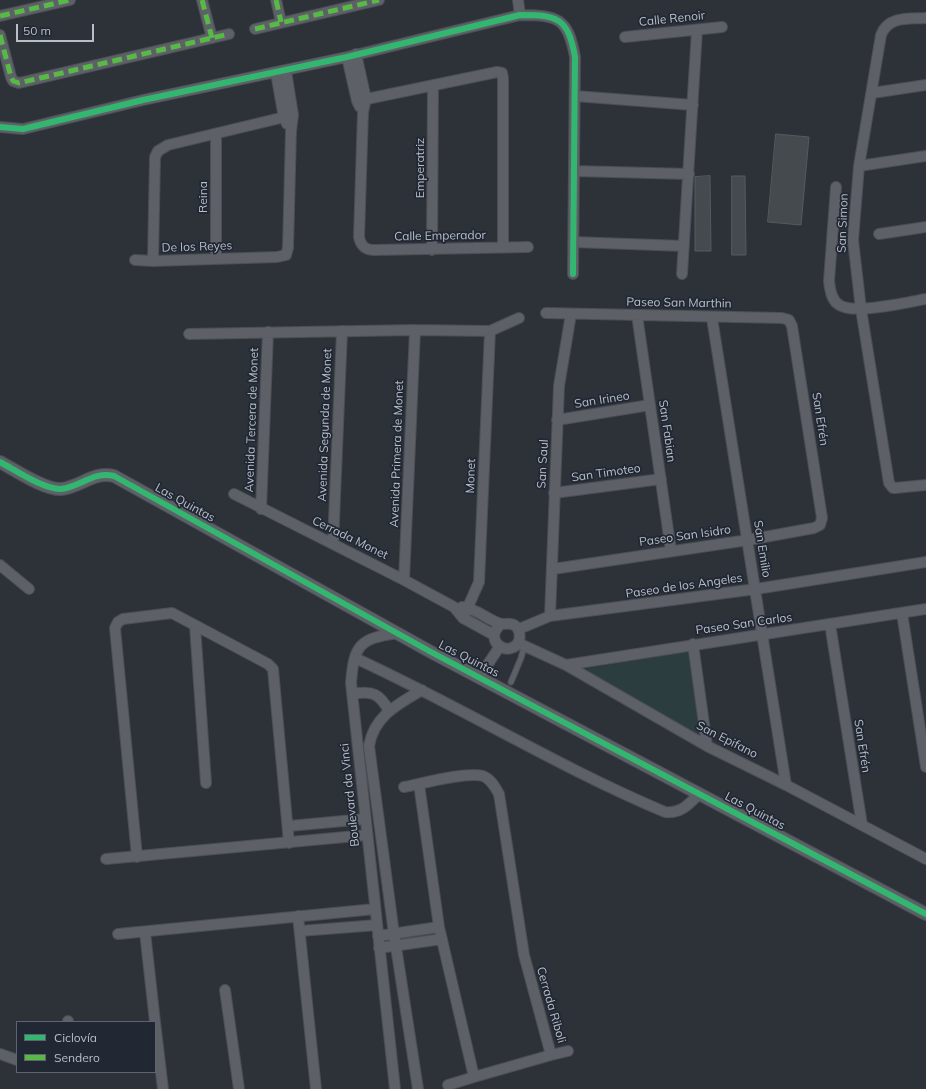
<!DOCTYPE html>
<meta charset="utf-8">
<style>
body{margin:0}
#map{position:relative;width:926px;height:1089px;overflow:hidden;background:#2d3239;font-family:Mulish,sans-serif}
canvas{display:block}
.legend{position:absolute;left:16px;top:1021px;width:140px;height:52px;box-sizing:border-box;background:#212834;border:1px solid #5d6470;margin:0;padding:5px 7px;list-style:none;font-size:12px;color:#b8bfc9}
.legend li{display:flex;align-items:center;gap:8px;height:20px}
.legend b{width:20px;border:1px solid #5d6470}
.scale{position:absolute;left:16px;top:24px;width:78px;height:18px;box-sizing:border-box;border:2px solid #b8bfc9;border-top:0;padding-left:5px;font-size:12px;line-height:14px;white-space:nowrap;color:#b8bfc9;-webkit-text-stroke:3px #212834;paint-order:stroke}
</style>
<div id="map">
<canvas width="926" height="1089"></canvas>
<ul class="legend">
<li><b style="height:5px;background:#33b770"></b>Ciclovía</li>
<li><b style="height:5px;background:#58b947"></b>Sendero</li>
</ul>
<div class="scale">50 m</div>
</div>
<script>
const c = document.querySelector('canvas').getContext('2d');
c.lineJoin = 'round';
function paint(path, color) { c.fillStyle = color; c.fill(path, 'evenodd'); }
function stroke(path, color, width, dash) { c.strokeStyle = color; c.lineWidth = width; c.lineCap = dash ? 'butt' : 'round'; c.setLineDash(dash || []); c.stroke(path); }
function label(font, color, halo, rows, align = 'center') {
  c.font = font + ' Mulish,sans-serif'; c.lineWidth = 3.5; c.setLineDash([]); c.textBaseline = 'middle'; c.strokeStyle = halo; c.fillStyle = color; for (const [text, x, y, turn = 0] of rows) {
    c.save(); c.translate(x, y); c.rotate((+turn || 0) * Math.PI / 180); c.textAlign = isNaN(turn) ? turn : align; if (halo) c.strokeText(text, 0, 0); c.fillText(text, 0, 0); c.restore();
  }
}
const green = new Path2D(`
 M690,648l12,92 -119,-68 4,-3z`);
const building = new Path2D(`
 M776,134l33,3 -8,88 -33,-3z
 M710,176l1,75h-16v-74z
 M732,176h13l1,79h-14z`);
const service = new Path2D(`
 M511,682l10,-24 3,-11`);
const minor = new Path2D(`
 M202,0l10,38
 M276,0l5,22
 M518,0l2,15
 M0,16l70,-16
 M926,18c-18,1 -38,-2 -45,17l-22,131 -6,74 8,69 28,174 4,5h2l31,-3
 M255,29l124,-29
 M0,35l11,42 2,4 6,2 210,-49
 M625,37l97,-10
 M356,54l10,45 -3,13 -4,125c2,10 7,13 16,13l153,-3
 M347,57l10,44 3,6
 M286,71l7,44 -2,16 -3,117 -2,7 -9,2 -124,4 2,-104 3,-6 10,-6 125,-30
 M276,73l8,45 3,6
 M872,93l54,-8
 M575,96l118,9
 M357,101l140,-29 5,1 1,5v169
 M0,127l23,2 120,-29 204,-43 173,-42c38,0 48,3 55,42l-2,217
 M216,135v124
 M859,166l67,-10
 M574,171l115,3
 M836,187l-7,94c1,8 2,18 9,23 13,12 70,-2 88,-5
 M879,234l47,-7
 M573,242l111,4
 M432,250l1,-164
 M135,260l18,1
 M682,274l15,-244
 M546,313l236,5 7,2 3,6 30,192 -2,7 -6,3 -66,12 -195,29
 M637,315l34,236
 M712,318l74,467
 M189,334l226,-4 75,1 29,-13
 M557,420l93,-15
 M554,493l107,-14
 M234,494l170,86 50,27 9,11 31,17
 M261,509l7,-177
 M333,544l9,-213
 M0,565l29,24
 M404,580l11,-250
 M462,607c15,1 28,15 40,17 6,0 12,-2 16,5 2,4 2,8 1,12 -8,18 -38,1 -18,-17
 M902,613l24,154
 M550,616l9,-230 12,-72
 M463,618l16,-36 11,-251
 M830,624l32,201
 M195,626l11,157
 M519,629l31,-13 206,-27 170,-27
 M518,643l48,22 141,81 79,39 140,74
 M693,644l14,102
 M355,658c105,48 203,109 310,154 16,2 24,-8 34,-18
 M566,665l360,-56
 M480,676l20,-30
 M353,694c19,-4 27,0 36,17
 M404,787c16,-3 64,-16 79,-11 8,3 12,11 16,18l25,161 27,100 -77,22 -35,-150 -20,-143
 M289,826l76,-7
 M137,857l-22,-229 3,-6 5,-3 49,-6 96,51 5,5 16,174
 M106,859l261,-24
 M298,916l18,173
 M300,931l77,-6
 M145,932l10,90
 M118,934l257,-25
 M378,936l61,-9
 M379,948l63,-9
 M225,990l14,99
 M68,1021v1
 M155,1022l8,67
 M0,1054l17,6
 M551,1055l17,-4
 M448,1085l26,-8
 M395,1089l-44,-406c3,-39 9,-44 46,-50
 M418,1089l-24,-155 -25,-188c5,-30 29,-42 53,-56`);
const tertiary = new Path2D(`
 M0,462c15,8 45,28 61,27 20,-2 32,-18 53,-13l317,176 495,262`);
const quiet = new Path2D(`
 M202,0l10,38
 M276,0l5,22
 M0,16l70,-16
 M255,29l124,-29
 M0,35l11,42 2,4 6,2 210,-49`);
const cycleway = new Path2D(`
 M0,127l23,2 120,-29 204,-43 173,-42c38,0 48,3 55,42l-2,217
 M0,462c15,8 45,28 61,27 20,-2 32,-18 53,-13l317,176 495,262`);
const streetNames = [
 ["Calle Renoir",672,19,-6],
 ["Emperatriz",420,168,-90],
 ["Reina",203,197,-90],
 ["San Simon",843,223,-88],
 ["Calle Emperador",440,236,-1],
 ["De los Reyes",197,247,-2],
 ["Paseo San Marthin",679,303,1],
 ["San Irineo",602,400,-9],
 ["San Efrén",820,419,81],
 ["Avenida Tercera de Monet",252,420,-88],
 ["Avenida Segunda de Monet",325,425,-88],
 ["San Fabian",667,431,82],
 ["Avenida Primera de Monet",397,454,-88],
 ["San Saul",543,464,-87],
 ["San Timoteo",606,473,-8],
 ["Monet",471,476,-88],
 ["Las Quintas",185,503,29],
 ["Paseo San Isidro",685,536,-8],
 ["Cerrada Monet",350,538,26],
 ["San Emilio",762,549,81],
 ["Paseo de los Angeles",684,586,-8],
 ["Paseo San Carlos",744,624,-8],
 ["Las Quintas",469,659,27],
 ["San Epifano",727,740,27],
 ["San Efrén",862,746,81],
 ["Boulevard da Vinci",350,795,-96],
 ["Las Quintas",755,811,28],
 ["Cerrada Riboli",551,1005,74]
];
paint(green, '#2b3d3f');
paint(building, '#454a4f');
stroke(building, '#555a61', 1);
stroke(service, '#4b4e54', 7);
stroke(minor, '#4b4e54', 12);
stroke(tertiary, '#4b4e54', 14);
stroke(service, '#5d6067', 5);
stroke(minor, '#5d6067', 10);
stroke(tertiary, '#5d6067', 12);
stroke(quiet, '#58b947', 5, [10, 5]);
stroke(cycleway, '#33b770', 6);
label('12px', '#b8bfc9', '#212834', streetNames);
</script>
